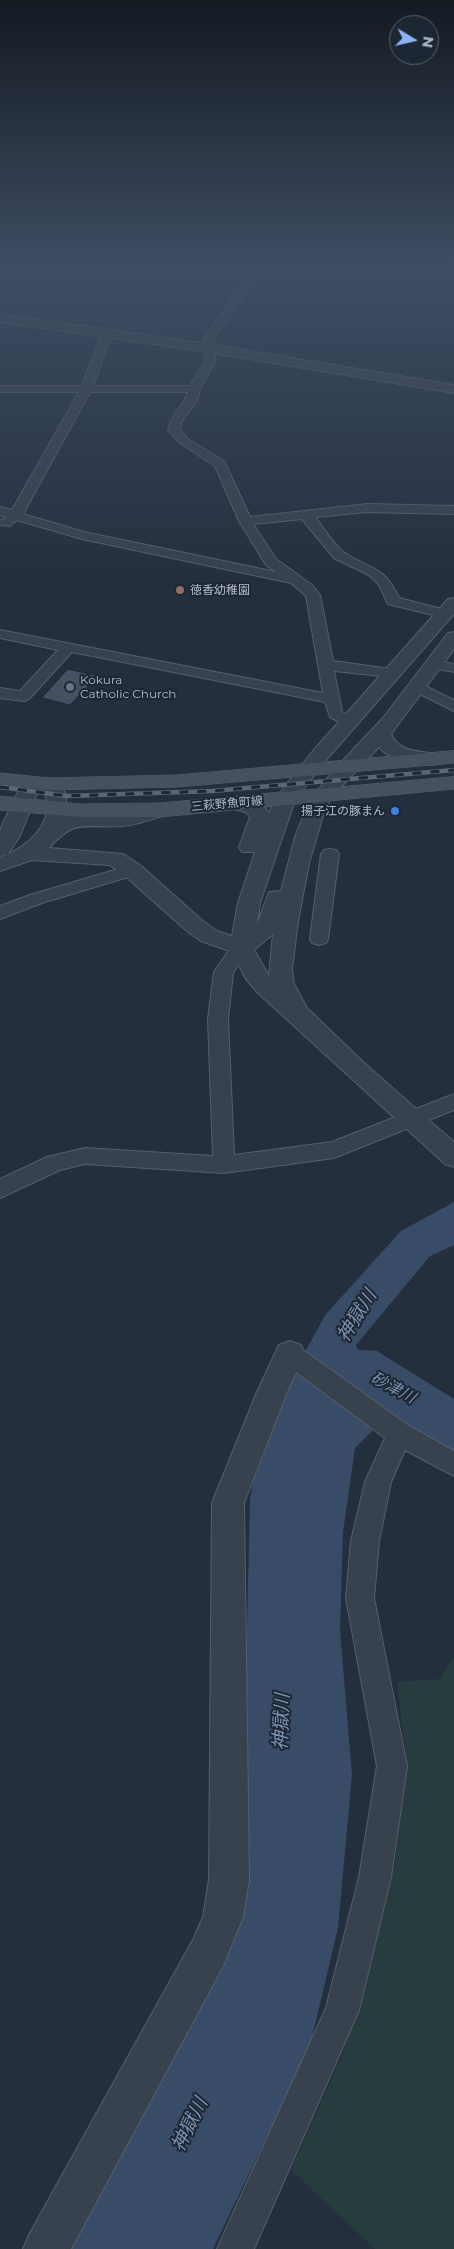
<!DOCTYPE html>
<meta charset="utf-8">
<style>
body{margin:0}
#map{position:relative;width:454px;height:2249px;overflow:hidden;background:#242f3e;font-family:Montserrat,sans-serif}
canvas{display:block}
.north{position:absolute;left:389px;top:15px;width:50px;height:50px;box-sizing:border-box;background:#1d2633;border:1px solid #59626f;border-radius:50%;rotate:99deg;font-size:14px;font-weight:700;line-height:20px;text-align:center;color:#b4bcc9}
.north::after{content:'';display:block;margin:auto;width:18px;height:22px;background:#8ab4f8;clip-path:polygon(50% 0,100% 100%,50% 72%,0 100%)}
</style>
<div id="map">
<canvas width="454" height="2249"></canvas>
<div class="north">N</div>
</div>
<script>
const c = document.querySelector('canvas').getContext('2d');
c.lineJoin = 'round';
function paint(path, color) { c.fillStyle = color; c.fill(path, 'evenodd'); }
function stroke(path, color, width, dash) { c.strokeStyle = color; c.lineWidth = width; c.lineCap = dash ? 'butt' : 'round'; c.setLineDash(dash || []); c.stroke(path); }
function label(font, color, halo, rows, align = 'center') {
  c.font = font + ' Montserrat,"Noto Sans JP",sans-serif'; c.lineWidth = 4; c.setLineDash([]); c.textBaseline = 'middle'; c.strokeStyle = halo; c.fillStyle = color; for (const [text, x, y, turn = 0] of rows) {
    c.save(); c.translate(x, y); c.rotate((+turn || 0) * Math.PI / 180); c.textAlign = isNaN(turn) ? turn : align; if (halo) c.strokeText(text, 0, 0); c.fillText(text, 0, 0); c.restore();
  }
}
const green = new Path2D(`
 M454,1656v593h-79l-84,-79 54,-122 50,-183 11,-108 -9,-75 43,-3z`);
const water = new Path2D(`
 M454,1202v43l-24,11 -74,89 2,5 19,1 77,48v53l-68,-35 -31,31 -12,84 -3,98 12,145 -14,153 -28,118 -97,203h-155l183,-363 9,-387 14,-74 62,-111 75,-83z`);
const building = new Path2D(`
 M68,669l30,7 -28,29 -28,-7z`);
const minor = new Path2D(`
 M253,268h9l-48,71 -1,9 3,12 -16,29 -3,12 -16,21 -1,7 8,10 36,22 26,56 117,-13 87,2v8l-87,-2 -52,5c9,11 18,28 30,36 27,18 38,11 54,45l51,13 2,3 -7,4 -57,-14 -9,-19 -10,-10 -35,-17 -32,-39 -49,5 23,35 36,26 8,10 13,66 58,8 5,1 2,3 -2,3 -5,1 -57,-6 8,41 15,9 -2,3h-12l-13,-7 -5,-15 -253,-50 -43,47 -5,2 -24,-3v-10l20,3 38,-41 -58,-12v-8l323,63 -17,-97 -15,-13 -209,-44 -65,-19 -7,6 -10,-1v-4l6,-4 -6,-2v-8l12,3 67,-118h-79v-6h82l20,-53 5,-3 5,3 -19,53h97l16,-26 -3,-12 1,-9zM90,392h98c-4,15 -18,23 -20,38l12,13 35,23 24,55 27,44 10,7 -192,-40 -61,-18z
 M433,660l21,4v8l-26,-5 -2,-3 2,-3z
 M419,683l35,17v11l-40,-20 -3,-3 3,-3z
 M330,849l6,1 3,4 -11,85 -2,4 -7,2 -7,-2 -2,-4 11,-85 3,-4z
 M132,865l6,1 3,4 -3,4 -96,29 -42,16v-13l30,-11z
 M241,941l7,2 2,4 -17,26 -5,46 6,136 98,-13 122,-48v16l-120,48 -110,15 -139,-9 -25,6 -60,28v-19l47,-22 38,-9 128,8 -5,-137 6,-47 20,-29z
 M290,1344l9,3 110,79 45,25v25l-49,-26 -14,32 -12,59 -5,57 33,168 -16,111 -32,133 -105,239h-37l109,-241 33,-131 18,-111 -31,-168 5,-57 14,-59 20,-44 -104,-77 -3,-7 3,-7z`);
const tertiary = new Path2D(`
 M0,314l208,30 246,41v8l-246,-41 -208,-30z
 M454,598v16l-127,145 -32,41 -35,103 -3,21 12,-32 12,-1 14,-54 14,-35 24,-31 50,-53 65,-85 6,-1v17l-63,85c9,21 33,16 52,21l3,4 -3,4c-19,5 -51,0 -64,-16l-39,41 -11,14 -6,14 -14,47 -11,58 -6,48 2,15 13,24 57,55 90,79v25l-9,-3 -188,-172 -11,-13 -14,-27 -31,-11 -13,-9 -64,-57 -14,-10 -78,-5 -32,11v-14c27,-9 57,-34 44,-66l-8,4 -16,41 -12,18 -8,2c0,-8 0,-17 0,-24 1,-6 5,-13 8,-19 9,-23 19,-41 48,-33l10,14v22c21,-5 42,0 63,-3 13,-3 25,-11 38,-7l3,4 -3,4c-14,5 -29,11 -45,12 -37,3 -45,-9 -73,22l74,6 17,11 64,57 13,9 15,5 6,-33 17,-51h-13l-3,-5 11,-30c-4,-7 -14,-7 -21,-9l-3,-4 3,-4c14,-4 31,0 40,13l9,-18 35,-44 135,-152zM273,934l-4,42 -15,-26z
 M290,1341l11,4 4,9 -18,38 -43,111 5,377 -6,37 -20,49 -152,283h-48l7,-16 164,-295 9,-21 6,-37 3,-377 45,-111 22,-47z`);
const secondary = new Path2D(`
 M454,751v12l-277,24 -128,3 -49,-5v-12l49,5 128,-3z
 M454,777v12l-294,28h-80l-80,-7v-14l80,8 80,-1z`);
const rail = new Path2D(`
 M0,787l67,9 145,-5 242,-21`);
const markers = [
 [180,590,5,"#8d6e63"],
 [70,687,5,"#6b7280"],
 [395,811,5,"#3f7fe0"]
];
const farPoinames = [
 ["徳香幼稚園",190,590],
 ["Kokura",80,680],
 ["Catholic Church",80,694],
 ["揚子江の豚まん",385,811,"right"]
];
const farStreetnames = [
 ["三萩野魚町線",227,804,-5]
];
const waterNames = [
 ["砂津川",393,1388,28]
];
const nearWaternames = [
 ["神獄川",357,1316,-58],
 ["神獄川",282,1722,-88],
 ["神獄川",190,2125,-64]
];
paint(green, '#263c3f');
paint(water, '#394c67');
paint(building, '#455162');
stroke(building, '#1f2835', 1);
stroke(minor, '#565f6c', 2);
stroke(tertiary, '#565f6c', 2);
stroke(secondary, '#565f6c', 1);
paint(minor, '#38414e');
paint(tertiary, '#38414e');
paint(secondary, '#465061');
stroke(rail, '#5a6575', 4.5);
stroke(rail, '#1d2633', 3, [9]);
const sky = c.createLinearGradient(0, 0, 0, 582);
sky.addColorStop(0, '#141a22');
sky.addColorStop(0.46, '#3f4d63');
sky.addColorStop(1, '#3f4d6300');
c.fillStyle = sky;
c.fillRect(0, 0, 454, 582);
for (const [x, y, r, color] of markers) { const dot = new Path2D(); dot.arc(x, y, r, 0, 2 * Math.PI); c.fillStyle = color; c.fill(dot); stroke(dot, '#1d2633', 2); }
label('12px', '#b4bcc9', '#1d2633', farPoinames, 'left');
label('12px', '#b4bcc9', '#1d2633', farStreetnames);
label('italic 16px', '#7c92b1', '#1d2633', waterNames);
label('italic 19px', '#7c92b1', '#1d2633', nearWaternames);
</script>
